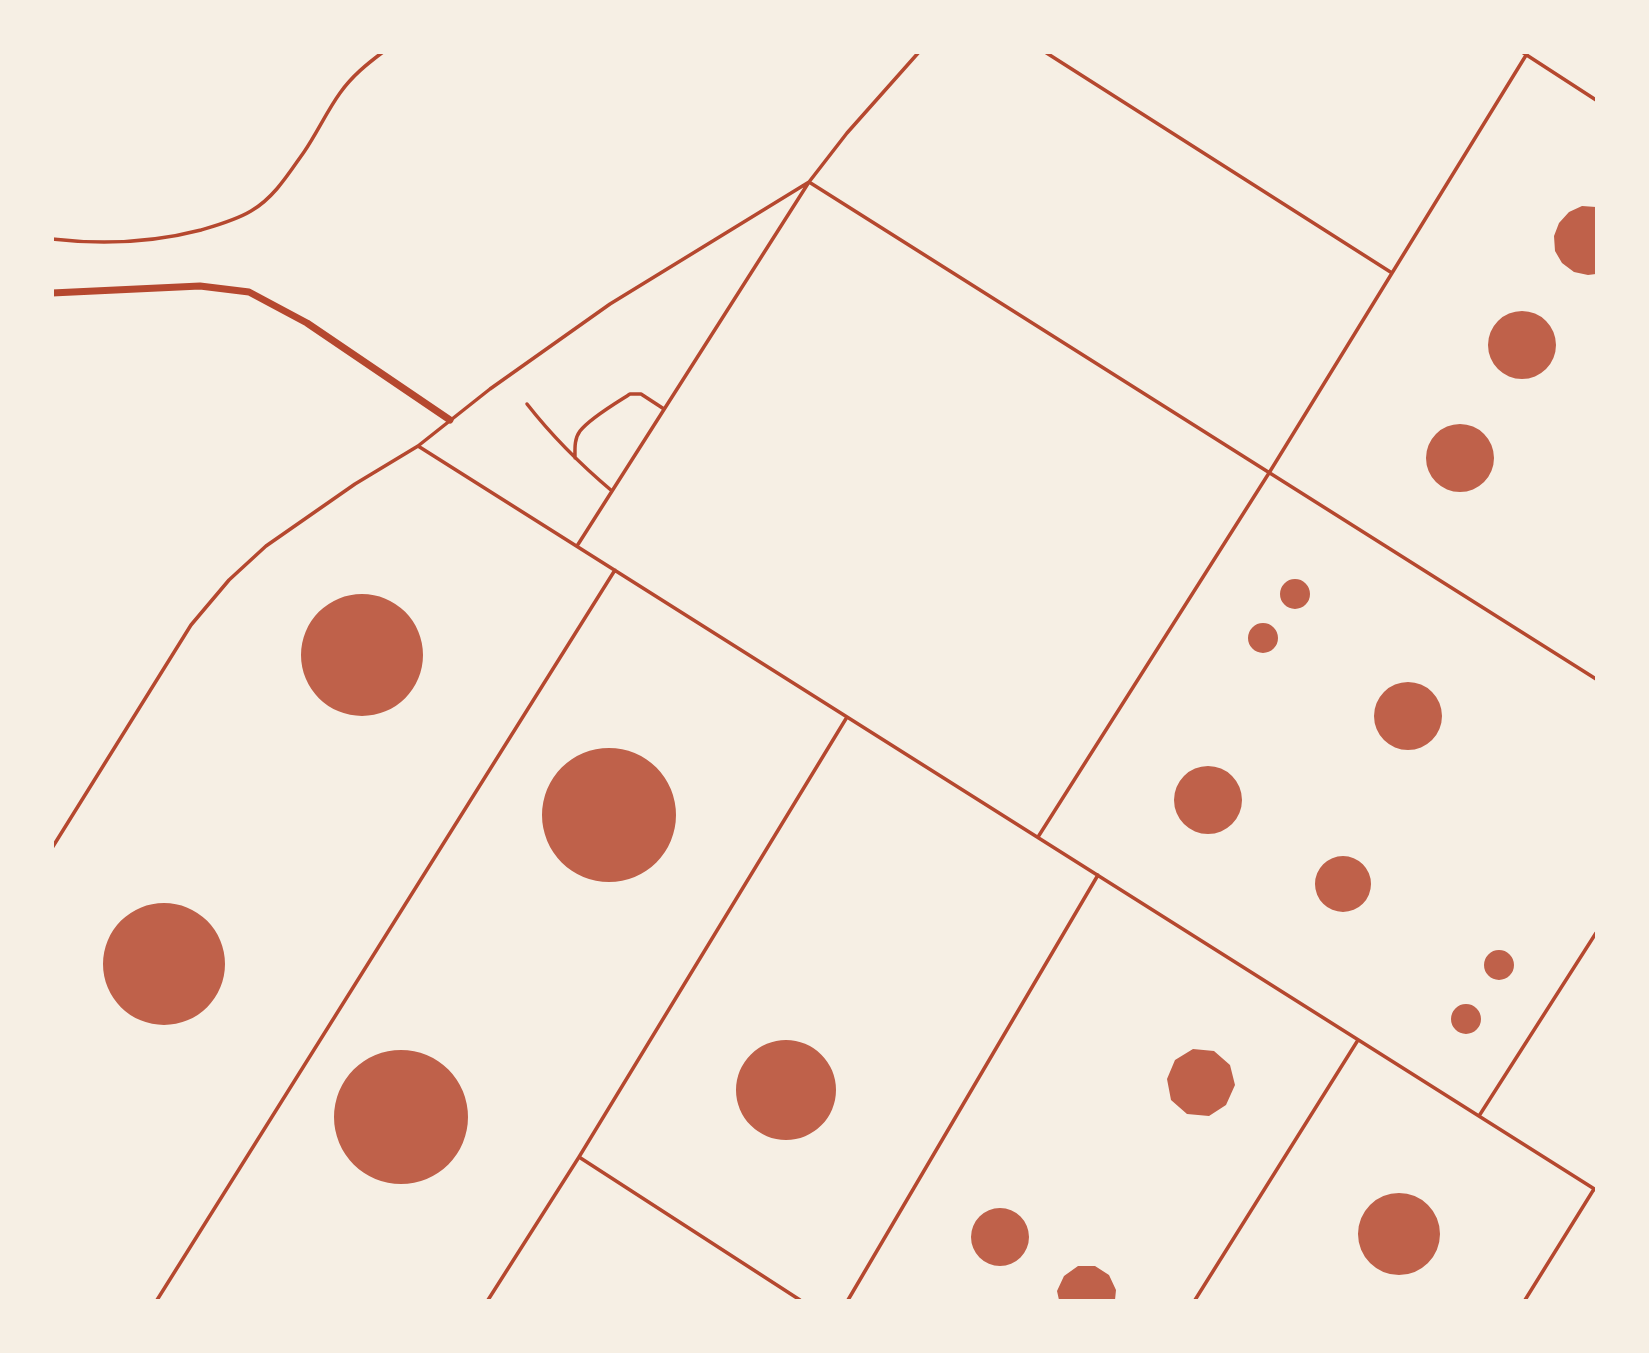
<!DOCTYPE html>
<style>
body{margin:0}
#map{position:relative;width:1649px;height:1353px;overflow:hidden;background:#f6efe4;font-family:Ubuntu,sans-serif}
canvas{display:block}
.frame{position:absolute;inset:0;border:54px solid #f6efe4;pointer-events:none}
</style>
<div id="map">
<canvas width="1649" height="1353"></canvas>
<div class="frame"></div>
</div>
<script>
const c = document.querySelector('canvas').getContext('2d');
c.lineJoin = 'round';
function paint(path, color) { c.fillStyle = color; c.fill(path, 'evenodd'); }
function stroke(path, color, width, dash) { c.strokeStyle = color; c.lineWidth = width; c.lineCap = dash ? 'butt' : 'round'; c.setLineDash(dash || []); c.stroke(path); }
const building = new Path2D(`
 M1582,206l14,1v67l-8,1 -14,-3 -12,-9 -7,-12 -1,-15 5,-13 10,-11z
 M1488 345a34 34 0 1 1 68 0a34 34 0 1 1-68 0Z
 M1426 458a34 34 0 1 1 68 0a34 34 0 1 1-68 0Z
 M1280 594a15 15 0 1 1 30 0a15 15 0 1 1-30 0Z
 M301 655a61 61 0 1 1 122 0a61 61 0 1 1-122 0Z
 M1248 638a15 15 0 1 1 30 0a15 15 0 1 1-30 0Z
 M1374 716a34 34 0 1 1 68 0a34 34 0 1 1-68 0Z
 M542 815a67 67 0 1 1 134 0a67 67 0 1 1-134 0Z
 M1174 800a34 34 0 1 1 68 0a34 34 0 1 1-68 0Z
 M1315 884a28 28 0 1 1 56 0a28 28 0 1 1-56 0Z
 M103 964a61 61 0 1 1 122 0a61 61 0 1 1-122 0Z
 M1484 965a15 15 0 1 1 30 0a15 15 0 1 1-30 0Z
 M1451 1019a15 15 0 1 1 30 0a15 15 0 1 1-30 0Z
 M736 1090a50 50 0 1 1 100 0a50 50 0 1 1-100 0Z
 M1193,1049l21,2 16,14 5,20 -9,20 -17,11 -22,-2 -16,-14 -4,-21 8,-19z
 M334 1117a67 67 0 1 1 134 0a67 67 0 1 1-134 0Z
 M1358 1234a41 41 0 1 1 82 0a41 41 0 1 1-82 0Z
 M971 1237a29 29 0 1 1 58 0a29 29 0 1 1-58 0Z
 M1078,1266h17l14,9 7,15 -1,10h-56l-2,-9 7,-15z`);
const service = new Path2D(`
 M1045,52l347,221
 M1522,52l74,48
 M52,239c52,6 99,4 149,-9 17,-5 35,-10 50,-19 23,-13 38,-38 53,-59 13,-19 23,-41 36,-59 12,-17 27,-29 43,-41
 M527,404c25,32 53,60 85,87
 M418,446l1178,744
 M575,458c0,-9 -1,-19 5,-27 10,-13 36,-28 50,-37h11l23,15
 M577,546l232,-364 787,497
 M1038,837l231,-364 259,-421
 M52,848l139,-223 38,-45 37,-34 89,-62 63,-38 72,-57 120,-85 199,-122 38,-49 72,-81
 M1479,1116l117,-183
 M579,1157l221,143
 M157,1300l458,-730
 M488,1300l91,-143 268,-440
 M848,1300l250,-425
 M1195,1300l163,-260
 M1525,1300l69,-111`);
const minor = new Path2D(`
 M52,293l148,-7 49,6 58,31 143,97`);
paint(building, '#bf614a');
stroke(service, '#b5482f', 3.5);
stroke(minor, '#b5482f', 7);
</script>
